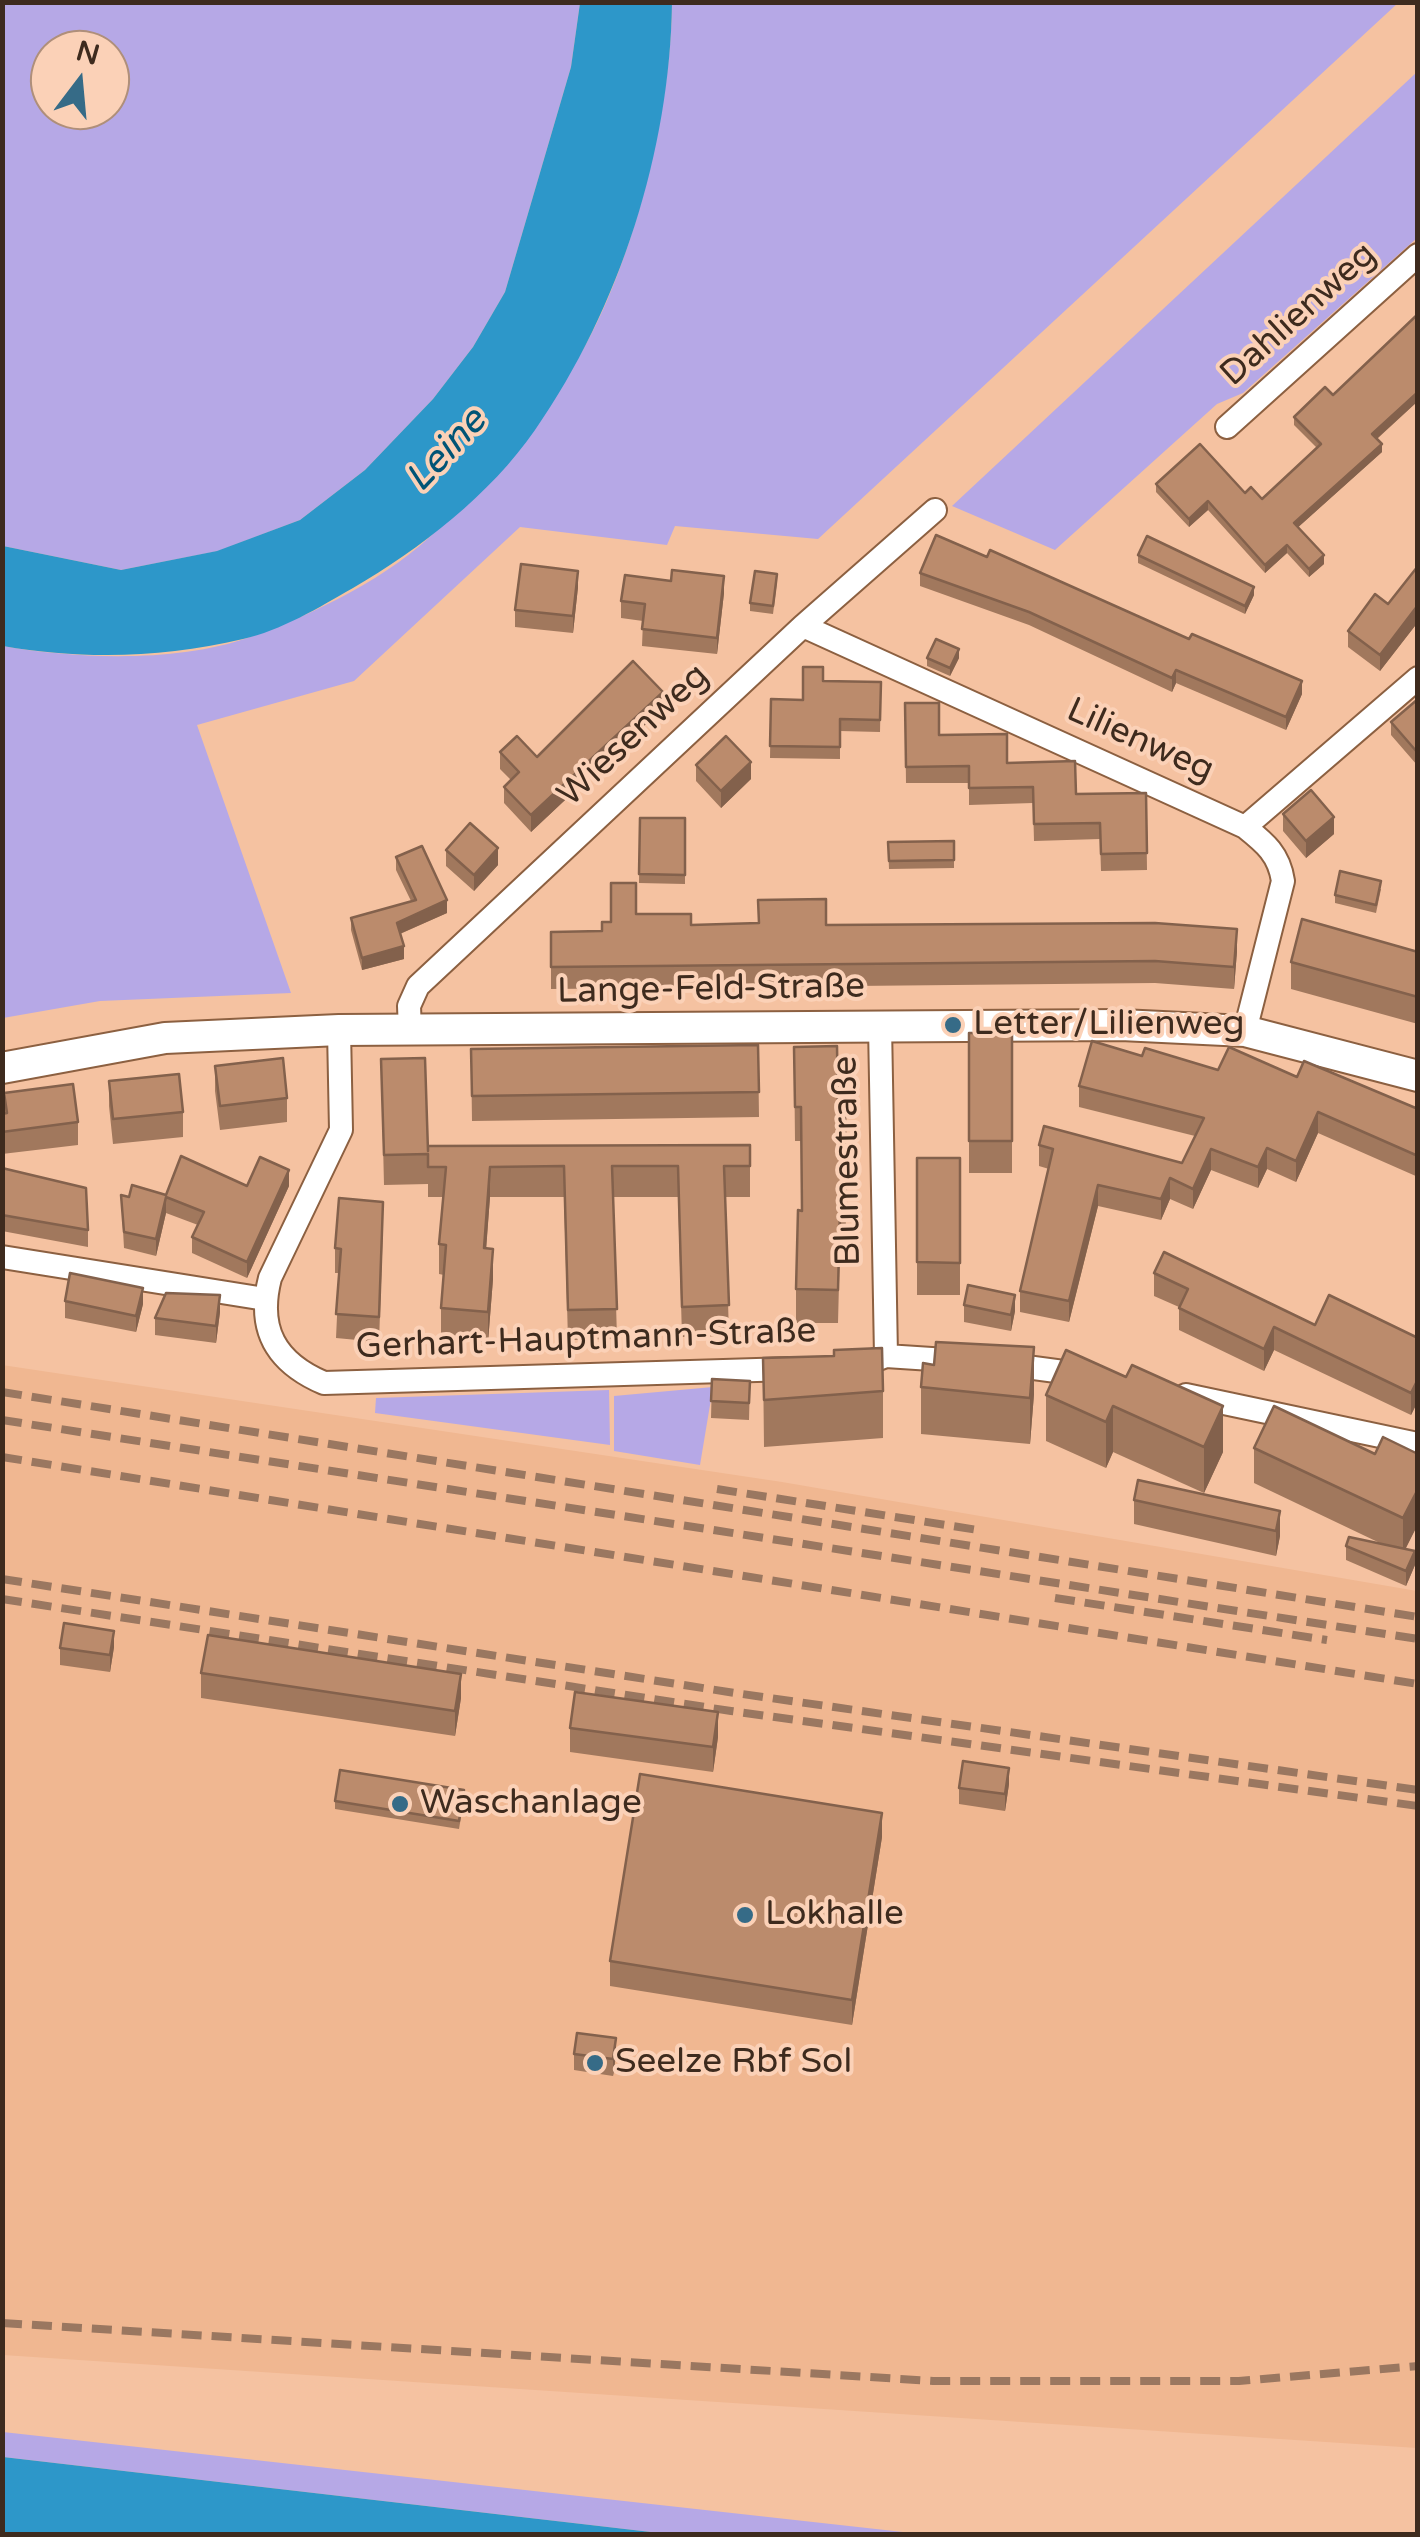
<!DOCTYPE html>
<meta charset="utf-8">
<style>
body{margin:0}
#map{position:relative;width:1420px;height:2537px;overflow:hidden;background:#f5c2a1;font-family:"Varela Round",sans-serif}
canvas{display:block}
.frame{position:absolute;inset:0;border:5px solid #3e2b1e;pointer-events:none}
.north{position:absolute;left:30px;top:30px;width:100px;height:100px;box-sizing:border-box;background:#fbd1b7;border:2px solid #af8f7a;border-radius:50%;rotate:16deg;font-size:28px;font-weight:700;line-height:40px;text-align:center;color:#3e2b1e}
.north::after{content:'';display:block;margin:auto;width:35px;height:45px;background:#366b87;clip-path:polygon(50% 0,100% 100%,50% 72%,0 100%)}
</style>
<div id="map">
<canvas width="1420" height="2537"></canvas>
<div class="frame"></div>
<div class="north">N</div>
</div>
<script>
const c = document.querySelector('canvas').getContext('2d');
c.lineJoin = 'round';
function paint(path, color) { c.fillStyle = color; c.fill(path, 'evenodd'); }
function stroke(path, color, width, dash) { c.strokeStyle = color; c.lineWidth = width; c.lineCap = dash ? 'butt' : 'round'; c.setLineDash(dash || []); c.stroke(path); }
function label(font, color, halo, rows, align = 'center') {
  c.font = font + ' "Varela Round",sans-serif'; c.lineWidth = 8; c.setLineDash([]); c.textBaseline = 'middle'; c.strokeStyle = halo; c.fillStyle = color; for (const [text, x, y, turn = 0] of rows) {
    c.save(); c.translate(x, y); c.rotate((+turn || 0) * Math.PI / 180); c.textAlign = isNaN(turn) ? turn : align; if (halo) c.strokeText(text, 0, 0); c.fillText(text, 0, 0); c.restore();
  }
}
const built = new Path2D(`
 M2,1365l780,117 635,109v857l-1414,-93z`);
const green = new Path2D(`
 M2,3h578l-9,64 -66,225 -32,55 -40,52 -68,71 -65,50 -82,31 -97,19 -118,-24zM50,50h60v60h-60z
 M672,3h726l-580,536 -143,-13 -8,19 -147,-18 -166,154 -157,44 94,268 -191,8 -97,17v-372c73,13 175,17 247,-9 64,-23 141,-60 189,-109 24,-26 46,-54 69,-81 18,-21 39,-41 54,-63 67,-96 109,-266 110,-381z
 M1417,72v166l-174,155 -26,11 -162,146 -103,-44z
 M713,1387l-13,78 -86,-14v-55z
 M609,1390l1,55 -235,-32 1,-15z
 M3,2432l918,102h-253l-665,-77z`);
const water = new Path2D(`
 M580,3h92c-2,147 -52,305 -137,427 -45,65 -115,119 -182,158 -33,19 -73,43 -110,51 -80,19 -159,21 -240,7v-100l118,24 96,-19 83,-31 65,-50 68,-71 40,-52 32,-55 66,-225z
 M3,2457l665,77h-665z`);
const street = new Path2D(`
 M1227,427l191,-172
 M803,626l442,201c20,16 34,27 38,54l-38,150
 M1245,827l173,-149
 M880,1025l6,331
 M339,1030l2,100 -71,148c-13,51 5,84 54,105l466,-14
 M410,1031l-1,-25 9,-20 385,-360 132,-116
 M2,1257l263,42
 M1004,1364l82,11
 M857,1367l29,-11 76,5
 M1186,1395l232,49`);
const secondary = new Path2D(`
 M2,1068l163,-30 174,-8 782,-5 124,6 173,45`);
const rail = new Path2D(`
 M2,1392l1416,225
 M2,1420l1416,219
 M2,1457l1416,227
 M717,1489l261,41
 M2,1579l733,114 683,97
 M1055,1598l272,42
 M2,1599l729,112 687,95
 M2,2323l931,58h306l179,-15`);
const wall = new Path2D(`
 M1333,395l85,6 -41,38 5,13 -84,75 26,37 -15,13 -22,-24 -22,20 -57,-63 -19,17 -33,-35v-8l89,9 17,6 55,-51 -23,-23v-8z
 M1138,555l116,40 -9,19 -107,-51z
 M987,557l202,82 113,55 -16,36 -110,-47 -4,9 -143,-67 -109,-39v-13z
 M1418,566v56l-38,49 -32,-24v-16l40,-27z
 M777,582l-4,32 -23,-3v-8z
 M578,587l-5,46 -58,-6v-17z
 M724,593l-7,61 -75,-8 1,-25 -22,-3v-17z
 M927,658h32l-9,18 -23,-10z
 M823,681l58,1 -1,50 -40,-1v28l-70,-1 1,-59 32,1z
 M1418,699l-1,66 -26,-30v-13z
 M905,703l34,32 137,59 70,-1 1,77 -46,1 -1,-32 -66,2 -1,-38 -64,2v-22h-63z
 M663,708l-132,124 -27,-29v-16l7,-7 -11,-11v-17l37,5z
 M696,765l55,14 -30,29 -25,-27z
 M1283,814l51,20 -28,24 -23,-27z
 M640,818h45v66l-46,-1z
 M954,841v27l-65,1 -1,-27z
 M446,850l52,15 -24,26 -28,-25z
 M396,857l51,56 -47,21 4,25 -42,11 -11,-40v-12l60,-17 -15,-31z
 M1381,889l-5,24 -41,-10v-8z
 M758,900l68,25 411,26 -3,38 -79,-6 -604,6v-57l51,-1 34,-17 55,11 67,-2z
 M1418,952v72l-127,-35v-27z
 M969,1033h43v140h-43z
 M758,1045l1,72 -287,4 -1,-72z
 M794,1047l44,60h7l1,137h-6l-2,79h-42v-34l6,-78 -1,-70h-6z
 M1142,1056l76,14 79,7 121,32v68l-100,-44 -22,49 -29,-13 -9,19 -47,-18 -18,39 -23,-10 -9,21 -63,-14 -29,116 -49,-10v-21l29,-122 -10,-3v-21l143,18 13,-27 -116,-29v-21z
 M381,1059l47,92 322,-6v52h-25l4,139 -47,1 -4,-140h-65l4,142 -49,1 -4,-143h-74l-4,51 7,31 -5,63 -47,-3v-31l3,-33 -5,-1v-30l4,-47h-15v-13l-44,1z
 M215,1066l72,32v24l-67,8 -5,-39z
 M109,1081l74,31v25l-70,7 -4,-38z
 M4,1093l74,29v23l-76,9z
 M917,1158h43v137h-43z
 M2,1168l86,62v17l-86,-16z
 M247,1186h42l-42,92 -55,-25v-16l6,-12 -32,-12 -10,43 -32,-8 -3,-53 8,2 37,-2z
 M383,1227l-4,115 -43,-4 3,-65h-4v-25z
 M1154,1273l161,52 103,13v63l-7,14 -137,-65 -10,21 -85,-41v-23l-25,-11z
 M65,1301l78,3 -7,28 -71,-14z
 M964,1305l51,6 -4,20 -47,-9z
 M220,1312l-4,31 -61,-8v-17z
 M1066,1350l157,102 -19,41 -91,-41 -7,16 -60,-27v-46z
 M763,1358l120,33v47l-119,9z
 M712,1379l38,2 -1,39 -38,-2z
 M921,1387l113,7 -4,50 -109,-10z
 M1254,1448l164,6v70l-13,25 10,16 -9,21 -60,-26v-14l36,-2 -128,-61z
 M1134,1500l146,11v25l-4,20 -142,-32z
 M114,1647l-4,25 -50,-7v-17z
 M201,1673l260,25 -6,38 -254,-38z
 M570,1728l148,9 -5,35 -143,-20z
 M1009,1784l-4,27 -46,-7v-16z
 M464,1799l-5,30 -124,-20v-8z
 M882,1837l-30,188 -242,-39v-25z
 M574,2054l42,1 -3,21 -39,-6z`);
const shadedWall = new Path2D(`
 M1418,392v9l-46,42v-9z
 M1382,444v8l-88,79v-8z
 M1208,501v9l-19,17v-8z
 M1287,545v8l-22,20v-8z
 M1324,555v9l-15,13v-8z
 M578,571v16l-5,46v-17z
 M724,576v17l-7,61v-16z
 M1254,587v8l-9,19v-8z
 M1418,605v17l-38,49v-16z
 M959,649v9l-9,18v-8z
 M1176,670v13l-4,9v-14z
 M1302,681v13l-16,36v-13z
 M663,692v16l-132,124v-17z
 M751,762v17l-30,29v-17z
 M1334,817v17l-28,24v-17z
 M498,848v17l-24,26v-16z
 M447,900v13l-50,22v-12z
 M1237,929v22l-3,38v-22z
 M404,946v13l-42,11v-12z
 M1318,1112v21l-22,49v-21z
 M1267,1148v21l-9,19v-21z
 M1211,1149v21l-18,39v-20z
 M490,1167v30l-6,81v-30z
 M289,1170v16l-42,92v-16z
 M1170,1178v21l-9,21v-21z
 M1098,1185v21l-29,116v-21z
 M166,1197v16l-10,43v-17z
 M493,1249v30l-5,63v-30z
 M143,1288v16l-7,28v-16z
 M220,1295v17l-4,31v-17z
 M1015,1295v16l-4,20v-16z
 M1274,1327v23l-10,21v-22z
 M1034,1347v47l-4,50v-46z
 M1418,1379v22l-7,14v-22z
 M1113,1406v46l-7,16v-46z
 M1223,1406v46l-19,41v-46z
 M1418,1489v35l-15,30v-36z
 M1280,1511v25l-4,20v-25z
 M1415,1551v14l-9,21v-15z
 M114,1631v16l-4,25v-17z
 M461,1674v24l-6,38v-25z
 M718,1712v25l-5,35v-25z
 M1009,1768v16l-4,27v-17z
 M882,1813v24l-30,188v-25z
 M616,2038v17l-3,21v-17z`);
const building = new Path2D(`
 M1418,314v78l-46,42 10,10 -88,79 30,32 -15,14 -22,-24 -22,20 -57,-64 -19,18 -33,-35 44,-40 45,49 6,-6 11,12 59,-55 -27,-27 31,-30 8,8z
 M936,535l51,22 3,-7 199,89 3,-5 110,47 -16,36 -110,-47 -4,8 -143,-66 -109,-39z
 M1147,536l107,51 -9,19 -107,-51z
 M521,564l57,7 -5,45 -58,-6z
 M1418,566v39l-38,50 -32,-24 27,-37 13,10z
 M672,570l52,6 -7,62 -75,-9 3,-25 -24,-3 4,-26 46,6z
 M755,571l22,3 -4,32 -23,-3z
 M936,639l23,10 -9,19 -23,-10z
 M633,661l30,31 -132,123 -27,-28 15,-15 -19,-20 17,-16 20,21z
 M803,667h20v14l58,1 -1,38 -40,-1v28l-70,-1 1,-47 32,1z
 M1418,699v52l-1,1 -26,-30z
 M905,703h34v32l68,-1v29l68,-2 1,33 70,-1 1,60 -46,1 -1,-31 -66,1 -1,-37 -64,1v-22l-63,1z
 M726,736l25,26 -30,29 -25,-26z
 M1311,790l23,27 -28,24 -23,-27z
 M640,818h45v57l-46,-1z
 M470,823l28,25 -24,27 -28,-25z
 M954,841v19l-65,1 -1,-19z
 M422,846l25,54 -50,23 7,23 -42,12 -11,-40 65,-18 -20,-43z
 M1340,871l41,10 -5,24 -41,-10z
 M611,883h25v31h55v11l68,-2 -1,-23 68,-1v26l329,-2 82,6 -3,38 -79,-6 -604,6v-35l51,-1v-9h9z
 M1302,919l116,33v45l-127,-35z
 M969,1033h43v108h-43z
 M1092,1041l50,15 3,-8 73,22 11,-23 68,30 7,-16 114,48v47l-100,-44 -22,49 -29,-13 -9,19 -47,-18 -18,40 -23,-11 -9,21 -63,-14 -29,116 -49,-10 33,-142 -14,-4 5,-19 138,37 22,-45 -125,-32z
 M758,1045l1,47 -287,4 -1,-47z
 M837,1046l1,61h7l1,103h-6l-2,80 -42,-1 2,-79 4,1 -1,-104h-6l-1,-60z
 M283,1058l4,40 -67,8 -5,-40z
 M425,1058l3,93v-5l322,-1v21h-26l5,139 -47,2 -4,-141h-66l5,143 -49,1 -4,-144 -74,1 -6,81 9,1 -5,63 -47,-4 5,-63 -7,-1 7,-77h-18v-13l-44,1 -3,-96z
 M179,1074l4,38 -70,7 -4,-38z
 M73,1084l5,38 -76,10v-18l5,-1 -3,-20z
 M181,1156l66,30 13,-29 29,13 -42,92 -55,-25 12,-25 -38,-15 -10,42 -32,-7 -3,-37 8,2 3,-12 34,10z
 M917,1158h43v105l-43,-1z
 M2,1168l84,20 2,42 -86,-15z
 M339,1198l44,4 -4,115 -43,-3 5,-65 -6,-1z
 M1164,1252l151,73 14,-30 89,43v41l-7,14 -137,-66 -10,22 -85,-41 9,-19 -34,-16z
 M70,1273l73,15 -7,28 -71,-15z
 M968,1285l47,10 -4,20 -47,-10z
 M166,1293l54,2 -4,31 -61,-8z
 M936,1342l98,5 -4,51 -109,-11 2,-24 11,2z
 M882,1348l1,43 -119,9 -1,-42 71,-2v-6z
 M1066,1350l60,27 6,-12 91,41 -19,41 -91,-41 -7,16 -60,-27z
 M712,1379l38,2 -1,22 -38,-2z
 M1274,1406l101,48 8,-17 35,17v35l-15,29 -149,-70z
 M1138,1480l142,31 -4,20 -142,-31z
 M1349,1537l66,14 -9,20 -60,-25z
 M64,1623l50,8 -4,24 -50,-7z
 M208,1635l253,39 -6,37 -254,-38z
 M575,1692l143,20 -5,35 -143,-19z
 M963,1761l46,7 -4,26 -46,-6z
 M340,1770l124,20 -5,31 -124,-20z
 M640,1774l242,39 -30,187 -242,-39z
 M577,2033l39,5 -3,21 -39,-5z`);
const markers = [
 [953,1025,10,"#366b87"],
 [400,1804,10,"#366b87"],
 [745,1915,10,"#366b87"],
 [595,2063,10,"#366b87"]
];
const streetNames = [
 ["Dahlienweg",1299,315,-42],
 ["Wiesenweg",634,736,-43],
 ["Lilienweg",1140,741,24],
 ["Lange-Feld-Straße",711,990,-1],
 ["Blumestraße",848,1161,-91],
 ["Gerhart-Hauptmann-Straße",586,1340,-2]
];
const poiNames = [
 ["Letter/Lilienweg",973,1025],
 ["Waschanlage",420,1804],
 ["Lokhalle",765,1915],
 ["Seelze Rbf Sol",615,2063]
];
const waterNames = [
 ["Leine",447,451,-47]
];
paint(built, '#f0b791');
paint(green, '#b6a8e6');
paint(water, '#2d97c9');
stroke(street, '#8c6041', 26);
stroke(secondary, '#8c6041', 34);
stroke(street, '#fff', 22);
stroke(secondary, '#fff', 30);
stroke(rail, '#9a7760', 8, [20, 10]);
paint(wall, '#a1785d');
paint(shadedWall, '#83614c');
paint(building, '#bb8b6c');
stroke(building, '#83614c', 2.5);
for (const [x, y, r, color] of markers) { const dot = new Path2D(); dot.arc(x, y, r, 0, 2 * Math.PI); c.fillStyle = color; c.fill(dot); stroke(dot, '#fbd1b7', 4); }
label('35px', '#3e2b1e', '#fbd1b7', streetNames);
label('35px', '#3e2b1e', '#fbd1b7', poiNames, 'left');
label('italic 38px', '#005476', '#fbd1b7', waterNames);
</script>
